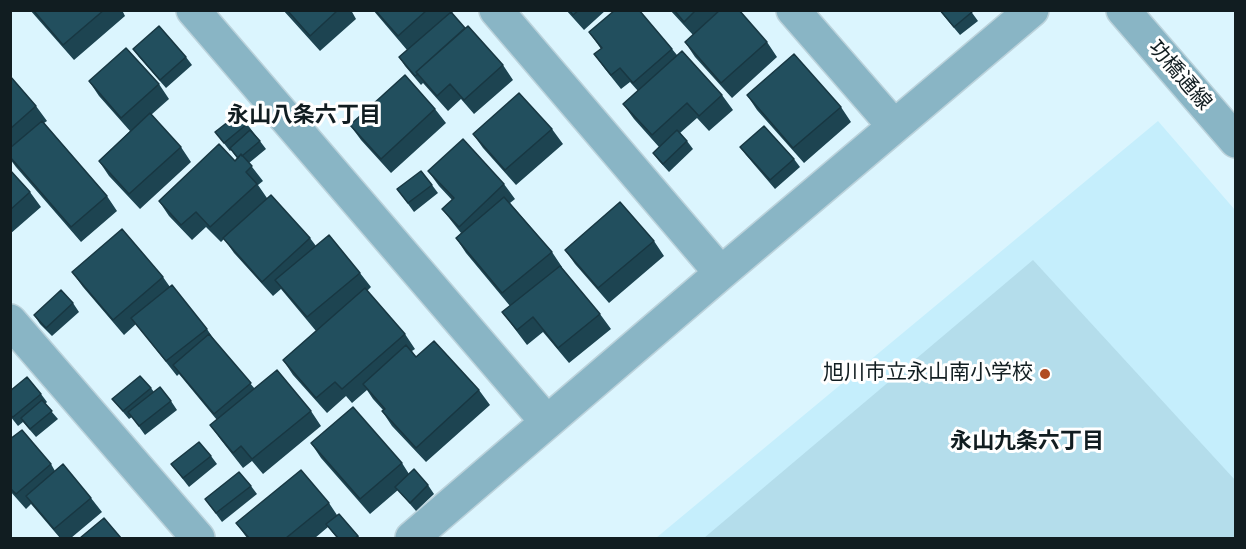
<!DOCTYPE html>
<meta charset="utf-8">
<style>
body{margin:0}
#map{position:relative;width:1246px;height:549px;overflow:hidden;background:#dbf5fe;font-family:"Sofia Sans Condensed",sans-serif}
canvas{display:block}
.frame{position:absolute;inset:0;border:12px solid #111d21;pointer-events:none}
</style>
<div id="map">
<canvas width="1246" height="549"></canvas>
<div class="frame"></div>
</div>
<script>
const c = document.querySelector('canvas').getContext('2d');
c.lineJoin = 'round';
function paint(path, color) { c.fillStyle = color; c.fill(path, 'evenodd'); }
function stroke(path, color, width, dash) { c.strokeStyle = color; c.lineWidth = width; c.lineCap = dash ? 'butt' : 'round'; c.setLineDash(dash || []); c.stroke(path); }
function label(font, color, halo, rows, align = 'center') {
  c.font = font + ' "Sofia Sans Condensed","Noto Sans JP",sans-serif'; c.lineWidth = 6; c.setLineDash([]); c.textBaseline = 'middle'; c.strokeStyle = halo; c.fillStyle = color; for (const [text, x, y, turn = 0] of rows) {
    c.save(); c.translate(x, y); c.rotate((+turn || 0) * Math.PI / 180); c.textAlign = isNaN(turn) ? turn : align; if (halo) c.strokeText(text, 0, 0); c.fillText(text, 0, 0); c.restore();
  }
}
const built = new Path2D(`
 M1158,121l77,89v328h-579z`);
const green = new Path2D(`
 M1033,260l202,220v58h-531z`);
const minor = new Path2D(`
 M193,10l354,412
 M496,10l225,263
 M793,10l101,116
 M1123,10l113,131
 M10,321l188,217
 M412,538l309,-265 311,-263`);
const wall = new Path2D(`
 M30,10h92l3,6 -51,44z
 M283,10h68l5,9 -36,32z
 M373,10h79l1,2 -1,1 13,15 38,37 10,15 -39,34 -13,-15 -13,12 -25,-28 -2,2 -16,-19 -6,-9 8,-7z
 M566,10h40l-22,20z
 M670,10h69l28,32 10,15 -45,41 -37,-41 -10,-15 8,-7z
 M939,10h31l8,11 -18,14z
 M589,32l83,17 5,6 45,40 11,15 -24,21 -12,-13 -17,15 7,8 6,8 -24,23 -10,-11 -6,-8 6,-6 -25,-28 -11,-15 15,-13 -8,-9 -9,7 -16,-20 -11,-15 7,-5z
 M133,49l53,8 6,8 -26,23 -27,-31z
 M10,76l26,30 11,15 -3,2 63,73 10,15 -36,31 -65,-75 -6,-8z
 M89,81l70,3 10,15 -18,16 30,32 10,15 -51,47 -31,-33 -10,-15 31,-30 -31,-35z
 M747,95l94,12 10,15 -47,41 -47,-53z
 M435,109l11,14 -55,50 -30,-33 -11,-15z
 M247,124l19,25 -17,14 14,18 -5,4 9,13 43,40 6,8 44,27 11,14 -4,4 38,43 10,15 -3,2 4,6 63,33 11,15 -64,57 -34,-36 -10,-15 1,-1 -10,-11 -6,-9 -15,13 -6,-7 -19,17 -34,-38 -10,-15 33,-29 -35,-42 -8,7 -39,-43 -10,-14 -3,3 -15,-15 -14,13 -23,-24 -10,-15 76,-40 2,-3 -6,-8 -1,1 -15,-19z
 M552,129l11,15 -47,41 -33,-37 -10,-14z
 M740,147l54,12 6,8 -25,22 -29,-34z
 M10,170l20,22 11,15 -31,27z
 M428,171l76,13 11,15 -5,4 42,49 10,15h-1l39,47 11,15 -42,34 -26,-31 -16,13 -25,-33 8,-6 -44,-53 -10,-15 5,-5 -8,-10 -11,-14 10,-9 -13,-14z
 M432,185l6,8 -24,19 -17,-23z
 M654,241l10,15 -55,47 -34,-39 -10,-14z
 M72,272l91,5 7,10 37,42 10,15 38,45 56,22 10,15 -58,48 -11,-13 -9,7 -22,-28 -11,-15 7,-5 -38,-46 -2,2 -41,-52 -12,11 -41,-48z
 M73,303l6,9 -27,24 -12,-12 -6,-9z
 M151,388l3,4 17,9 6,9 -32,25 -13,-18 -3,2 -17,-20z
 M10,391l31,3 6,8 -2,2 13,15 -22,18 -13,-15 -5,4 -8,-10z
 M10,439l41,25 4,7 36,27 11,14 -31,26h-11l-29,-34 -5,5 -16,-18z
 M311,443l91,20 7,11 19,11 6,9 -18,17 -18,-21 -28,24 -49,-56z
 M211,456l6,8 -28,23 -18,-23z
 M251,486l6,8 -35,28 -17,-23z
 M329,503l8,12 2,-1 21,24h-23l-9,-11 -13,11h-68l-11,-15z`);
const building = new Path2D(`
 M33,10h71l-41,35z
 M287,10h51l-28,26z
 M375,10h52l-29,26z
 M569,10h10l-6,5z
 M615,10h24l33,39 -39,34 -13,-15 -9,7 -17,-21 8,-6 -13,-16z
 M674,10h22l-12,12z
 M720,10h19l28,32 -46,41 -36,-41z
 M940,10h30l2,2 -18,15z
 M451,12l14,16 -49,44 2,2 -3,2 -16,-19z
 M159,26l27,31 -26,23 -27,-31z
 M468,26l35,39 -39,35 -14,-16 -13,12 -21,-24z
 M126,48l33,36 -38,34 -32,-37z
 M682,51l40,44 -23,21 -12,-13 -35,32 -29,-31z
 M794,54l47,53 -48,41 -46,-53z
 M405,75l30,34 -54,50 -31,-34z
 M10,76l26,30 -26,23z
 M519,93l33,36 -47,41 -32,-36z
 M150,113l31,34 -52,47 -30,-33z
 M238,114l9,10 -23,19 -9,-11z
 M42,121l65,75 -36,31 -61,-70v-9z
 M764,126l30,33 -24,21 -30,-33z
 M250,130l10,11 -18,15 -1,-2 -3,4 -8,-10z
 M677,130l10,11 -24,23 -10,-11z
 M463,139l41,45 -45,43 -17,-18 12,-11 -26,-27z
 M219,144l16,17 6,-7 11,12 -6,6 11,12 -47,43 -14,-15 -15,13 -22,-24z
 M10,170l20,22 -20,18z
 M421,171l11,14 -24,18 -11,-14z
 M271,195l39,43 -48,44 -39,-44z
 M504,197l48,55 -50,41 -46,-55z
 M620,202l34,39 -56,47 -33,-38z
 M122,229l41,48 -50,43 -41,-48z
 M329,235l31,38 -53,44 -32,-37z
 M560,266l40,48 -42,34 -25,-31 -16,13 -15,-18z
 M172,285l35,44 -41,32 -35,-43z
 M365,288l40,46 -63,55 -7,-7 -19,16 -33,-38z
 M61,290l12,13 -27,25 -12,-13z
 M209,334l42,49 -37,31 -41,-49z
 M434,341l45,49 -63,58 -34,-37 3,-2 -22,-25 43,-39 10,12z
 M277,370l34,41 -59,48 -11,-13 -8,7 -23,-28z
 M140,376l11,12 -28,23 -11,-12z
 M27,377l14,17 -28,23 -3,-2v-24z
 M160,387l11,14 -32,25 -11,-14z
 M42,400l10,11 -22,18 -9,-11z
 M353,407l49,56 -42,36 -49,-56z
 M22,430l29,34 -35,30 -6,-6v-49z
 M199,442l12,14 -28,22 -12,-14z
 M63,464l28,34 -37,31 -28,-33z
 M414,469l14,16 -18,18 -15,-16z
 M301,470l28,33 -43,35h-37l-13,-15z
 M239,472l12,14 -35,27 -11,-14z
 M339,514l19,22 -3,2h-17l-12,-14z
 M104,518l17,20h-41z`);
const markers = [
 [1045,374,6,"#b14b20"]
];
const streetNames = [
 ["功橋通線",1179,76,49]
];
const poiNames = [
 ["旭川市立永山南小学校",1033,374]
];
const neighbourhoodNames = [
 ["永山八条六丁目",304,116],
 ["永山九条六丁目",1027,442]
];
paint(built, '#c5eefc');
paint(green, '#b4ddeb');
stroke(minor, '#bbd2db', 36);
stroke(minor, '#89b5c5', 33);
paint(wall, '#1d4451');
paint(building, '#224f5e');
stroke(building, '#183742', 1.5);
for (const [x, y, r, color] of markers) { const dot = new Path2D(); dot.arc(x, y, r, 0, 2 * Math.PI); c.fillStyle = color; c.fill(dot); stroke(dot, '#fff', 2); }
label('21px', '#111d21', '#fff', streetNames);
label('21px', '#111d21', '#fff', poiNames, 'right');
label('bold 22px', '#111d21', '#fff', neighbourhoodNames);
</script>
